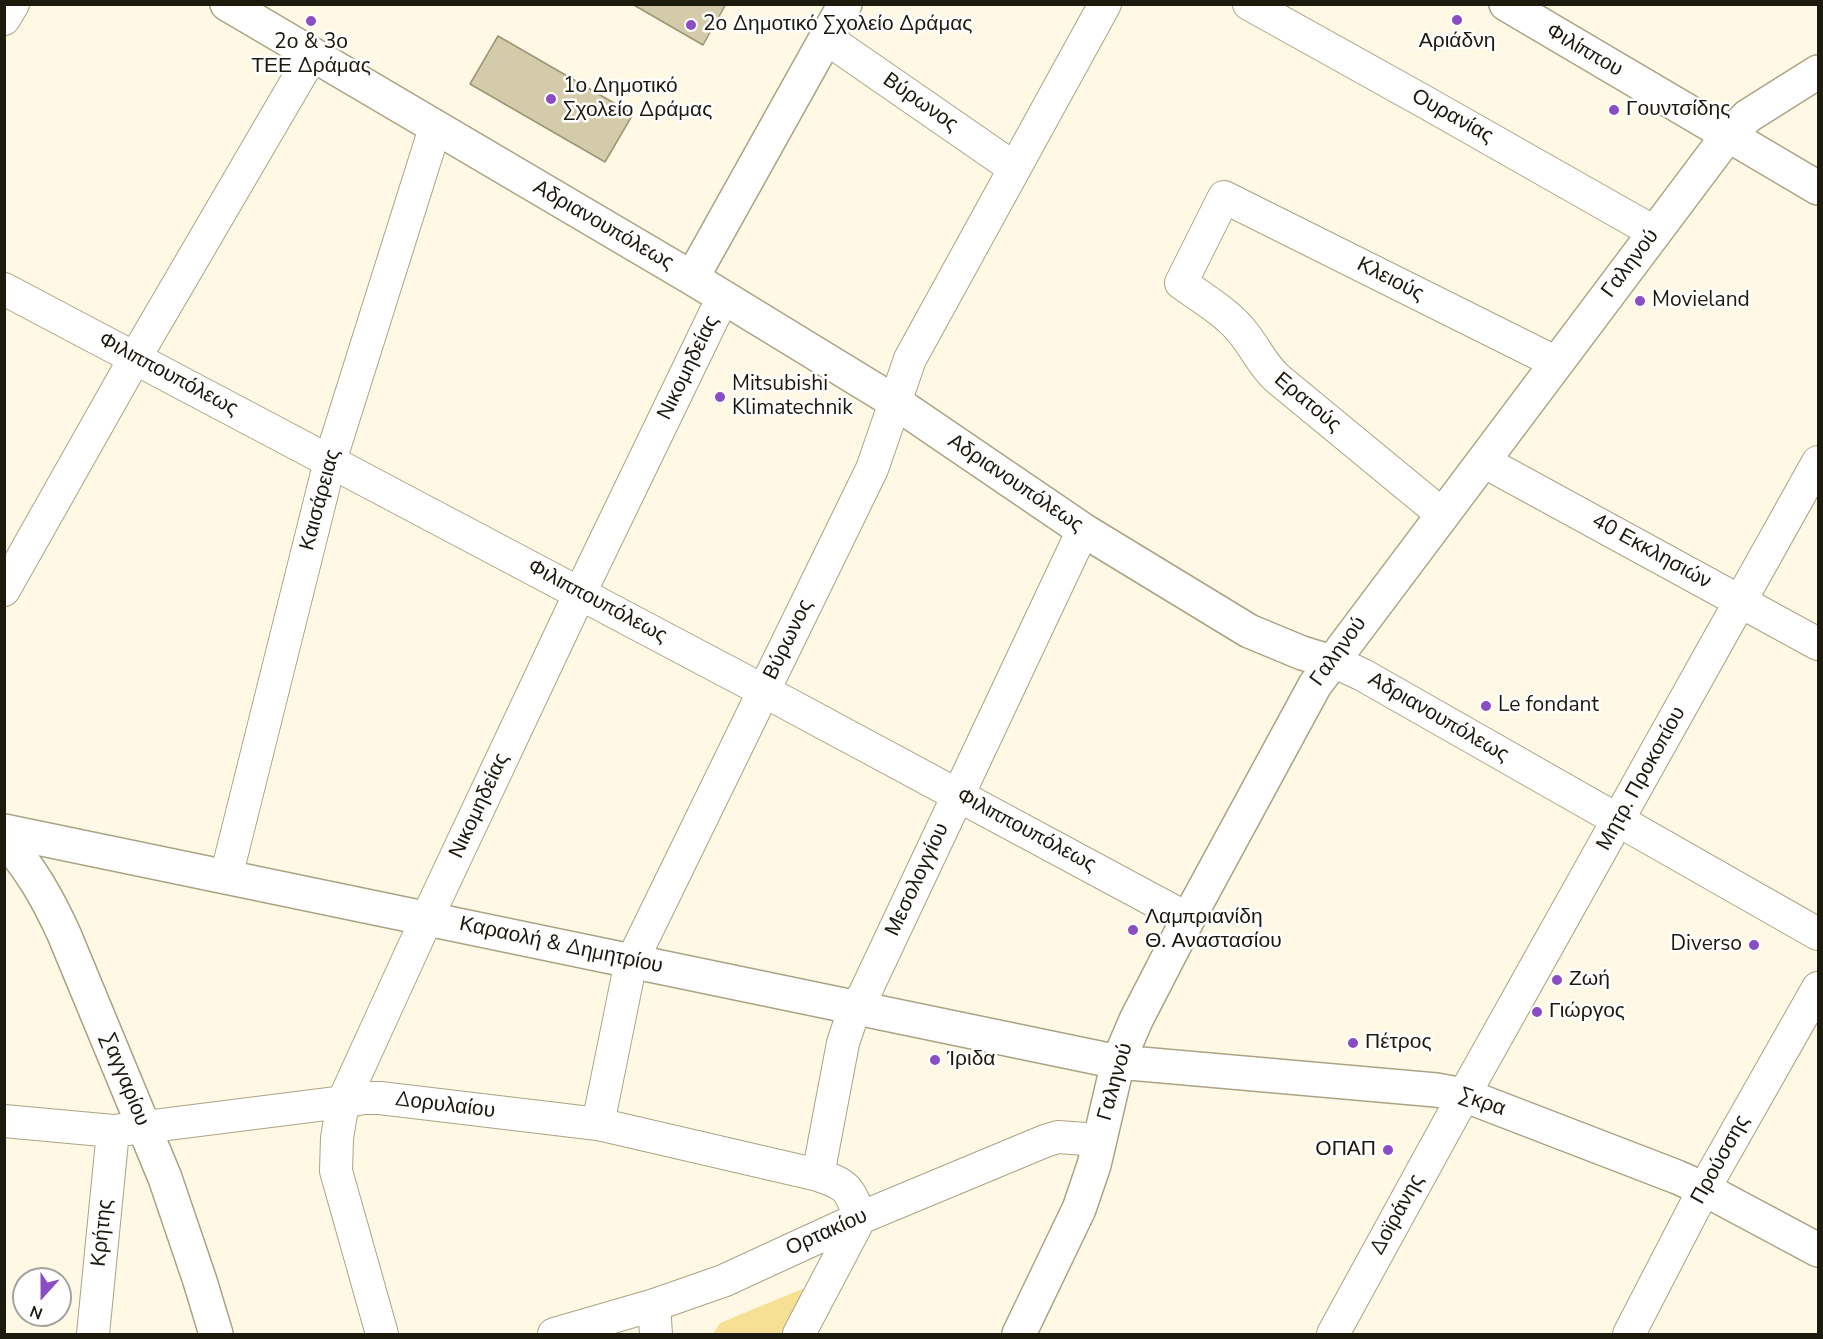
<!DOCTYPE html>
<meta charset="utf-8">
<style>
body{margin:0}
#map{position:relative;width:1823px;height:1339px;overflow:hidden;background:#fef8e4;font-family:"Nunito Sans",sans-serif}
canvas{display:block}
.frame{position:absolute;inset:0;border:6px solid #1c190d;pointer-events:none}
.north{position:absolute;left:12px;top:1267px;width:60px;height:60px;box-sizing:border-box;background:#fff;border:2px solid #a4a39e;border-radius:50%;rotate:201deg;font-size:16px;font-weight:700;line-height:24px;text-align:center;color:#1c190d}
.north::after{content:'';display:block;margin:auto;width:21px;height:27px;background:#8b4dc3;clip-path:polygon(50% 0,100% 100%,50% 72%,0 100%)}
</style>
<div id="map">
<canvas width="1823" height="1339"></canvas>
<div class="frame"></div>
<div class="north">N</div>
</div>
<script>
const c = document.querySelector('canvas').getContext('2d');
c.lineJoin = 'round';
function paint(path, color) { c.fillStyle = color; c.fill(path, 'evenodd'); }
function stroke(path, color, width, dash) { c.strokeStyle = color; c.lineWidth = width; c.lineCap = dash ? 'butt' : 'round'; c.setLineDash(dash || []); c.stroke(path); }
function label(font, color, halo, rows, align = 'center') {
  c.font = font + ' "Nunito Sans",sans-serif'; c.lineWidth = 5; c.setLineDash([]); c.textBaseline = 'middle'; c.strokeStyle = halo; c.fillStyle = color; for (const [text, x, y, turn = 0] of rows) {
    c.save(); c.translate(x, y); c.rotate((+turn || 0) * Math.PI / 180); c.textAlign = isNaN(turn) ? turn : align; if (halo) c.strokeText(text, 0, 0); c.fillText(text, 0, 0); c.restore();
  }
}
const green = new Path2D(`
 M807,1287l-24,47h-70l7,-11z`);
const building = new Path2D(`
 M632,4h94l-23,41z
 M498,36l135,78 -28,48 -135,-78z`);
const minor = new Path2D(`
 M1249,4l176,98 229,130
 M4,19l9,-15
 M826,38l188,130
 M4,289l760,402 424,228
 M1483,461l335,183
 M1443,515l-165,-136c-15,-13 -22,-30 -34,-45 -16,-21 -42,-36 -63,-51l43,-86 333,166
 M4,590l131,-232 177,-303
 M1332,662l5,1 26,12 455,259
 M226,877l104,-416 105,-333
 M4,1121l109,10 230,-29 20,-4h17l218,26 220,51c30,10 31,13 42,43l-61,116
 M598,1124l33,-163 3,-4 238,-488 38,-110 195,-355
 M818,1175l25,-132 12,-36 9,-12 219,-465
 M654,1305l2,29
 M93,1334l20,-203
 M382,1334l-46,-163 1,-33 6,-36 84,-184 153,-325 143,-296
 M554,1334l100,-29 69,-24 137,-63 185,-77 13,-4 42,3
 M1333,1334l131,-239 354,-633
 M1629,1334l75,-145 114,-201`);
const tertiary = new Path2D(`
 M227,4l465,274 203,124 188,128 166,101 53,22 30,9
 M692,278l153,-274
 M4,831l1114,231 318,28 28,5 213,82 27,12 114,61
 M4,838c27,31 43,59 60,96l101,244 35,103 16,53
 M1019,1334l60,-125 15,-44 24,-103 18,-42 52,-101 127,-234 413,-550 20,-19 70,-44`);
const secondary = new Path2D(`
 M1506,4l312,184`);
const markers = [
 [1457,20,6,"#8b4dc3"],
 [311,21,6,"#8b4dc3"],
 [691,25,6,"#8b4dc3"],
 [551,99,6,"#8b4dc3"],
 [1614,110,6,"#8b4dc3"],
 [1640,301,6,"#8b4dc3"],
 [720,397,6,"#8b4dc3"],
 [1486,706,6,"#8b4dc3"],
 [1133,930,6,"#8b4dc3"],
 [1754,945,6,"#8b4dc3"],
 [1557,980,6,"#8b4dc3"],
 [1537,1012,6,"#8b4dc3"],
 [1353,1043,6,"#8b4dc3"],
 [935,1060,6,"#8b4dc3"],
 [1388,1150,6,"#8b4dc3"]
];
const poiNames = [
 ["2ο Δημοτικό Σχολείο Δράμας",703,25],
 ["Αριάδνη",1457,42,"center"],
 ["2ο & 3ο",311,43,"center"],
 ["ΤΕΕ Δράμας",311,67,"center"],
 ["1ο Δημοτικό",563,87],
 ["Σχολείο Δράμας",563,111],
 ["Γουντσίδης",1626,110],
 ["Movieland",1652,301],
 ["Mitsubishi",732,385],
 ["Klimatechnik",732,409],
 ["Le fondant",1498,706],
 ["Λαμπριανίδη",1145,918],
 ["Θ. Αναστασίου",1145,942],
 ["Diverso",1742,945,"right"],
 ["Ζωή",1569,980],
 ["Γιώργος",1549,1012],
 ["Πέτρος",1365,1043],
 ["Ίριδα",947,1060],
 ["ΟΠΑΠ",1376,1150,"right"]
];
const streetNames = [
 ["Φιλίππου",1584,51,30],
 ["Βύρωνος",920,103,35],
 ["Ουρανίας",1452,117,29],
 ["Αδριανουπόλεως",603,226,30],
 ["Γαληνού",1631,264,-53],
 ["Κλειούς",1390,280,27],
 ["Νικομηδείας",689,368,-64],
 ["Φιλιππουπόλεως",168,375,28],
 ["Ερατούς",1307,403,40],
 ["Αδριανουπόλεως",1015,484,34],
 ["Καισάρειας",321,500,-75],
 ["40 Εκκλησιών",1651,552,29],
 ["Φιλιππουπόλεως",597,602,28],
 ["Βύρωνος",789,640,-64],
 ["Γαληνού",1339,652,-54],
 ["Αδριανουπόλεως",1438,718,30],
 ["Μητρ. Προκοπίου",1642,779,-61],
 ["Νικομηδείας",480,806,-65],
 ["Φιλιππουπόλεως",1026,831,28],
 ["Μεσολογγίου",918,880,-65],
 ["Καραολή & Δημητρίου",561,946,12],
 ["Σαγγαρίου",124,1080,68],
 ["Γαληνού",1116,1082,-74],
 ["Σκρα",1482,1103,19],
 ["Δορυλαίου",445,1106,7],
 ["Προύσσης",1721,1160,-61],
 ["Δοϊράνης",1398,1215,-61],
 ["Κρήτης",103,1233,-84],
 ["Ορτακίου",827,1233,-24]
];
paint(green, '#f6e094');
paint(building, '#d4cbaa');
stroke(building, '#9e9576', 1.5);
stroke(minor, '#aca384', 34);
stroke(tertiary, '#aca384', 36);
stroke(secondary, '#aca384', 36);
stroke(minor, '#fff', 32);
stroke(tertiary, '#fff', 33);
stroke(secondary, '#fff', 33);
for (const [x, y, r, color] of markers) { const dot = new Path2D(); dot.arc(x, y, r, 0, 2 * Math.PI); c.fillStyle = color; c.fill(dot); stroke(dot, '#fff', 2); }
label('21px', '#1c190d', '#fff', poiNames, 'left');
label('21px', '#1c190d', '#fff', streetNames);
</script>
